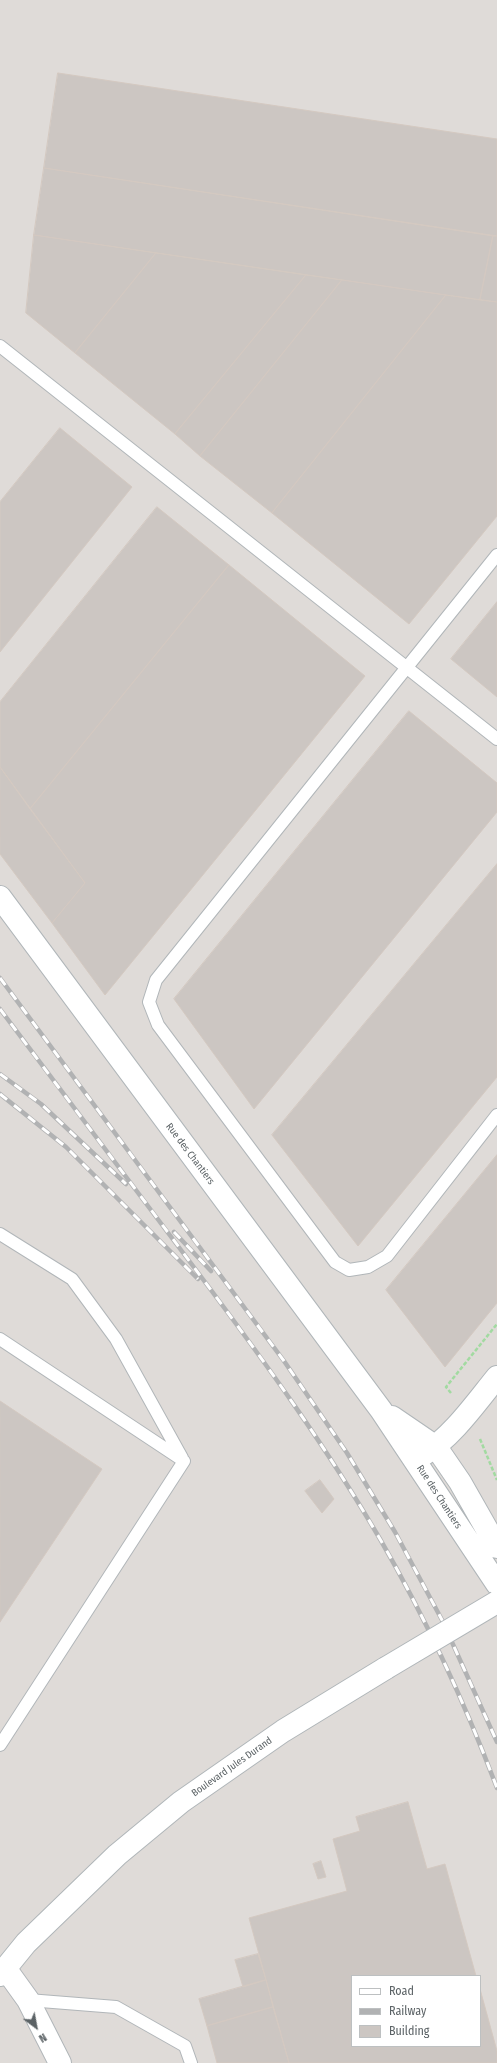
<!DOCTYPE html>
<style>
body{margin:0}
#map{position:relative;width:497px;height:2063px;overflow:hidden;background:#efe9e3;font-family:"Fira Sans Condensed",sans-serif}
canvas{display:block}
.legend{position:absolute;left:351px;top:1975px;width:130px;height:72px;box-sizing:border-box;background:#fff;border:1px solid #bdc0c1;margin:0;padding:5px 7px;list-style:none;font-size:12px;color:#5b6265}
.legend li{display:flex;align-items:center;gap:8px;height:20px}
.legend b{width:20px;border:1px solid #bdc0c1}
.north{position:absolute;left:16px;top:2007px;width:40px;height:40px;-webkit-text-stroke:3px #fff;paint-order:stroke;rotate:148deg;font-size:11px;font-weight:700;line-height:16px;text-align:center;color:#5b6265}
.north::after{content:'';display:block;margin:auto;width:14px;height:18px;background:#5b6265;clip-path:polygon(50% 0,100% 100%,50% 72%,0 100%)}
</style>
<div id="map">
<canvas width="497" height="2063"></canvas>
<ul class="legend">
<li><b style="height:5px;background:#fff"></b>Road</li>
<li><b style="height:5px;background:#b1b2b3"></b>Railway</li>
<li><b style="height:11px;background:#ccc6c2"></b>Building</li>
</ul>
<div class="north">N</div>
</div>
<script>
const c = document.querySelector('canvas').getContext('2d');
c.lineJoin = 'round';
function paint(path, color) { c.fillStyle = color; c.fill(path, 'evenodd'); }
function stroke(path, color, width, dash) { c.strokeStyle = color; c.lineWidth = width; c.lineCap = dash ? 'butt' : 'round'; c.setLineDash(dash || []); c.stroke(path); }
function label(font, color, halo, rows, align = 'center') {
  c.font = font + ' "Fira Sans Condensed",sans-serif'; c.lineWidth = 4; c.setLineDash([]); c.textBaseline = 'middle'; c.strokeStyle = halo; c.fillStyle = color; for (const [text, x, y, turn = 0] of rows) {
    c.save(); c.translate(x, y); c.rotate((+turn || 0) * Math.PI / 180); c.textAlign = isNaN(turn) ? turn : align; if (halo) c.strokeText(text, 0, 0); c.fillText(text, 0, 0); c.restore();
  }
}
const industrial = new Path2D(`
 M0,0h497v2063h-497zM352,1976h128v70h-128z`);
const building = new Path2D(`
 M58,73l439,66v97l-453,-68z
 M44,168l449,68 -13,64 -446,-65z
 M34,235l122,18 -81,100 -49,-40z
 M493,236h4v66l-17,-2z
 M156,253l150,22 -131,159 -100,-81z
 M306,275l36,5 -142,176 -25,-22z
 M342,280l104,15 -174,218 -72,-57z
 M446,295l51,7v214l-88,108 -137,-111z
 M60,428l72,59 -132,165v-150z
 M157,507l72,58 -199,244 -30,-42v-65z
 M229,565l136,111 -260,319 -53,-72 33,-40 -55,-74z
 M497,602v95l-46,-38z
 M409,711l88,72v29l-243,297 -80,-110z
 M0,767l85,116 -33,40 -52,-69z
 M497,864v213l-139,169 -86,-111z
 M497,1155v148l-52,64 -59,-77z
 M0,1401l102,68 -102,153z
 M320,1480l14,19 -12,14 -17,-22z
 M408,1802l19,67 18,-5 31,112h-124v70h128v-57l17,62v12h-208l-40,-145 98,-27 -14,-52 27,-8 -4,-14z
 M321,1861l5,16 -8,2 -5,-15z
 M258,1954l8,26 -23,7 -8,-27z
 M266,1980l7,27 -66,19 -8,-27z
 M273,2007l16,56h-72l-10,-37z`);
const path = new Path2D(`
 M451,1393l-5,-6 51,-63
 M480,1439l17,41`);
const lane = new Path2D(`
 M0,346l497,393
 M497,555l-341,425 -7,22 9,23 177,237 14,8 19,-3 19,-11 110,-141
 M0,1234l72,45 44,60 66,119
 M0,1339l184,122 -184,284
 M28,2000l88,7 69,39 6,17`);
const street = new Path2D(`
 M5,1968l23,32 32,63`);
const secondary = new Path2D(`
 M0,897l381,513 116,174
 M392,1417l44,30 24,35 37,65
 M423,1455c30,-19 52,-51 74,-78
 M0,1975l26,-32 91,-88 64,-53 102,-71 103,-63`);
const rail = new Path2D(`
 M0,978l284,383 63,92 48,79 47,88 55,122
 M0,1009c67,90 135,179 202,269 63,84 125,170 178,261 46,80 85,164 117,249
 M0,1074l41,30 85,80
 M0,1094l66,53 132,132
 M174,1232l37,39`);
const secondaryBridge = new Path2D(`
 M386,1668l111,-66`);
const streetNames = [
 ["Rue des Chantiers",190,1154,53],
 ["Rue des Chantiers",439,1497,57],
 ["Boulevard Jules Durand",232,1767,-35]
];
paint(industrial, '#dfdbd8');
paint(building, '#ccc6c2');
stroke(building, '#d4c9c1', 1);
stroke(lane, '#b1b6b9', 14);
stroke(street, '#b1b6b9', 24);
stroke(secondary, '#b0b6b9', 24);
stroke(path, '#a2daa1', 2.5, [4, 2]);
stroke(lane, '#fff', 12);
stroke(street, '#fff', 22);
stroke(secondary, '#fff', 22);
stroke(rail, '#b1b2b3', 4.5);
stroke(rail, '#fff', 3, [9]);
stroke(secondaryBridge, '#b0b6b9', 24, []);
stroke(secondaryBridge, '#fff', 22);
label('10px', '#5b6265', '#fff', streetNames);
</script>
